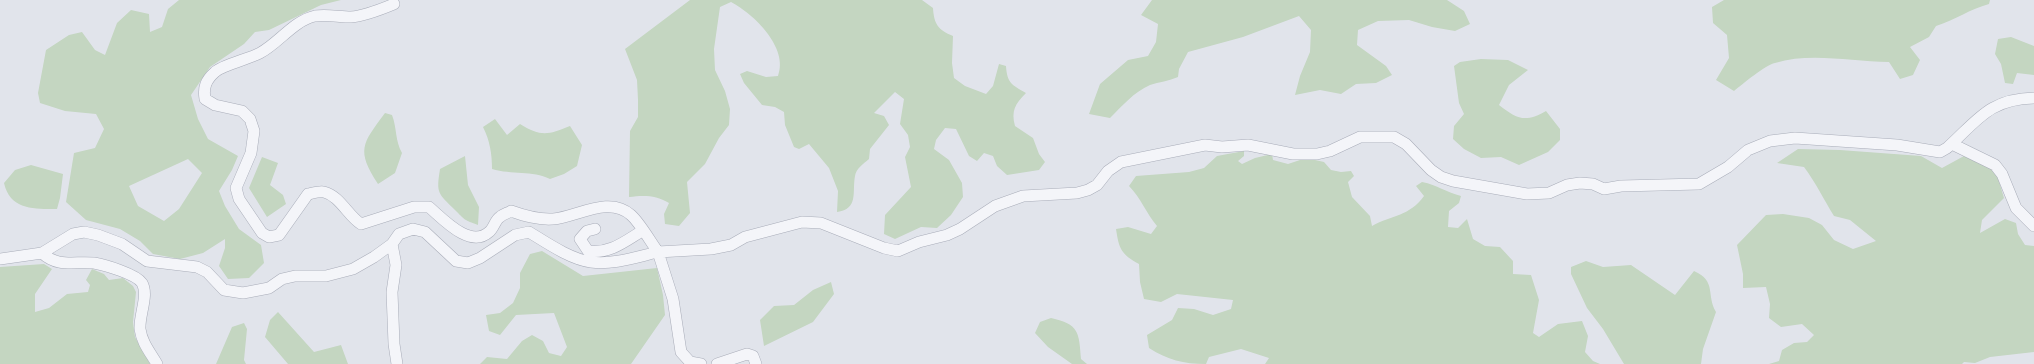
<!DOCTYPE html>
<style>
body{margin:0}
canvas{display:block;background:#e1e4eb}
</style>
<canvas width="2034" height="364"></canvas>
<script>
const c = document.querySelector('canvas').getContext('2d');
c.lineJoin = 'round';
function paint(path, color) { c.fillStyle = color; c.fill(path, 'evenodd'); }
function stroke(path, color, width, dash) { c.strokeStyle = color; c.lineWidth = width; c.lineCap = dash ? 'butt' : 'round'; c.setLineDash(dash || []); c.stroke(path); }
const green = new Path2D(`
 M179,0h162l-20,5 -52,25 -14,2 -11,12 -34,23 -19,28 7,24 10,20 30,17 -6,14 -13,21 6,15 14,23 22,16 3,18 -15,15 -21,1 -9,-13 6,-18v-9l-22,14 -23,6 -27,-5 -13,-13 -20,-12 -34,-9 -20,-18 8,-49 21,-5 9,-19 -8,-15 -31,-3 -25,-8 -2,-10 8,-43 23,-15 13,-3 13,18 10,5 12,-32 14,-13 18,4 1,18 12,-5 6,-18zM188,159l14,14 -23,36 -15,12 -26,-15 -9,-20z
 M690,0h232l11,8c1,16 5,22 20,28l-1,27 2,15 11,8 21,8 7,-8 6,-22 7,2c1,17 6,19 20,27 -11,11 -15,18 -11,33l18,12 6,16 6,8 -6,8 -32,5 -10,-9 -4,-10 -9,-3 -7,8 -8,-5 -13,-27 -11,-1 -9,12 -2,9 15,11 13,23 1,14 -12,18 -14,13 -16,-1 -26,12 -11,-5 1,-19 26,-28 -6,-30 5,-10 -2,-12 -8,-11 4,-25 -9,-7 -21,21 10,3 5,9 -19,24 -1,10c-6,5 -13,10 -14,17 -3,16 4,33 -18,36l1,-21 -9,-23 -20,-24 -10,5 -5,-2 -9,-22 -1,-13 -9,-5 -13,-2 -18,-22 -4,-9 7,-3 19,6 12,-1c11,-28 -24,-62 -47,-74l-11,5 -6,42 1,21 10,21 5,18 -1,16 -10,13 -14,26 -18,18 3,31 -11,13 -14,-2 -1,-10 5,-11c-13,-8 -25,-8 -40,-6l1,-66 8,-14v-17l-1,-20 -12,-31z
 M1152,0h295l17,11 6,13 -15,7 -23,-4 -23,-7 -31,1 -20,9 -1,15 29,21 6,9 -16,8 -20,1 -15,10 -21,-4 -25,5 5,-19 10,-24 1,-22 -12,-14 -56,21 -55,15 -9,17 -1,8c-9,4 -19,5 -28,8 -16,7 -28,21 -40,33l-21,-4 11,-30 28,-24 20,-4 8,-14 2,-18 -17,-9z
 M1724,0h266l-1,4c-19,5 -34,16 -53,22l-7,11 -19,10 10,13 -7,15 -13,4 -11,-17c-38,0 -77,-10 -114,1 -10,2 -32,21 -41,28l-18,-11 13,-22 -2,-23 -14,-12 -1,-16z
 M2011,37l23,9v29l-17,-2 -4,11 -8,-1 -4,-19 -6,-10 3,-15z
 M1481,59l27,1 20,10 -19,15 -10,20c18,14 26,18 47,6l14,18v11l-12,12 -29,13 -18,-8 -20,1 -17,-9 -11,-10 1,-13 10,-12 -5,-11 -5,-37 6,-4z
 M385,113l7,2c5,13 3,26 10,38l-7,20 -17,11c-22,-34 -16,-40 7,-71z
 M495,119l12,16 13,-11c21,13 28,11 50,2l12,19 -5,21 -13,8 -14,5c-18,-9 -38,-4 -58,-10 0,-15 -2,-28 -9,-42z
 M1798,149l42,1 81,6 21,12 22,-12 26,9 8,13 6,20 -22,22 -2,13 25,-14 11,4 2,11 7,11 9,1v106l-44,5 -15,6 -11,-1 -2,2h-193l10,-3 3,-11 12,-7 13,-1 7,-7 -12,-11 -21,3 -12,-9 1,-14 -4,-17 -23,1v-14l-6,-29 29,-30 17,-1 26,4 13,7 12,15 19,9 23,-8 -26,-21 -16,-4c-10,-16 -18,-33 -30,-49l-27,-4z
 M1244,151v5l-6,5 4,3 13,-6 17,-4 1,6 15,4 18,-6 18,4 7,8 10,2 10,-1 3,5 -6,6 4,15 18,19 2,10c20,-11 38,-10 52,-30l-8,-10 6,-4c16,3 23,10 39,14l-2,7 -10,8 -1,16 10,1 9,-9 6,20 12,7 15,1 13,14v13l18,1 8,25 -6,33 6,4 19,-13 24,-3 6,15 -3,16 8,9 7,3h-335l4,-6 -28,-9 -32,8 -3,7c-23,0 -38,-4 -57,-16l-2,-13 25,-15 6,-12 16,1 19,6 18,-6 2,-9 -56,-6 -16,8 -17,-3 -4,-17 -1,-18c-18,-10 -20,-15 -23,-35l12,-2 23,7 6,-8c-11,-13 -16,-28 -28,-40l7,-10 53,-4 15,-4 13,-12z
 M465,156l3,29 11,22 -1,18c-14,-5 -13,-5 -23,-15 -17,-17 -19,-16 -15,-41z
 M262,157l16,6 -8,22 13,10 3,9 -19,13 -18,-29z
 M31,165l32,9 -3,24 -3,11c-23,0 -47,1 -53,-26l11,-13z
 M542,251l41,25 74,-8 6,27 2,20 -34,49h-151l7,-7 20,2 15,-18 10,-6 11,6 6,12 12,3 6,-9 -13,-34 -38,2 -16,20 -11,-4 -3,-16 14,-2 13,-10 7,-15v-15l10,-19z
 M1586,261l17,6 28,-2 44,30 19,-24c23,10 12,24 22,41l-13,37 -2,15h-77l-21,-35 -16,-21 -16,-34v-7z
 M44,264l8,5 -17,25v18l14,-4 18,-14 21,-2 2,-7 -4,-5 6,-11 12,5 5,6 14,-2 10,8 3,6 -3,30 2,15 15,27h-150v-97z
 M831,282l3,12 -21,28 -49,24 -4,-26 14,-14 20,-1 19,-15z
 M278,312l36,40 27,-7 7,19h-60l-23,-27 5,-17z
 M1051,318c28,6 28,14 30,41l6,5h-15l-24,-17 -13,-14 5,-11z
 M244,323l3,6 -3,31 2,4h-30l16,-37z`);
const minor = new Path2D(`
 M394,4c-12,5 -29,12 -43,13 -12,0 -24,-3 -36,-1 -22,5 -36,27 -55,37 -11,6 -38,12 -45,19 -9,8 -12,15 -10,27l10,6 27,6 8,8 4,12 -3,22 -15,35 3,11 23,34 7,4 10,-2 29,-41c5,-1 12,-3 16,-2 16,4 24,24 37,32l53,-17h15c14,12 41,42 60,25 5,-4 6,-12 11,-15 3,-3 8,-4 11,-6 14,5 27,9 42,8 24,-2 56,-24 78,-4 9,8 19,26 27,37l53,-3 20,-4 14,-8 57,-15 19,1 63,25 14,3 21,-9 28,-7 13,-6 35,-23 28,-10 54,-3 11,-3 9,-5 11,-14 13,-9 84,-17 17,2 26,-2 45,9h24l13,-3 30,-14h34l12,7 25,26 10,7 12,4 74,13 22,-1 18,-8 13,-2 13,1 11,5 17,-3 78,-2 29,-17 20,-17 22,-9 25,-3 102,7 43,7 7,-4c31,-28 42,-49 87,-50
 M1952,144l43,21 7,9 14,34 18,18
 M595,229l-8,2 -7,8 8,12c22,3 36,-9 54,-20
 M392,244l4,21 -4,27 2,52 3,20
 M42,253c16,15 33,8 52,10 11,2 42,11 48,20 7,12 -3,32 -2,46 2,14 10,23 17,35
 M0,259l42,-6 31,-19 11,-2 14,3 24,9 25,17 50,6 10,5 17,18 19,3 26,-5 13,-9 13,-3h31l27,-7 21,-12 18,-13 7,-10 14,-5 12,3 31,29 12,2 12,-5 35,-23 14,-3c18,11 41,27 62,30 22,3 45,-5 67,-10l15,47 8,53 9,10 11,2
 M717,364l30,-10 6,2 3,8`);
paint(green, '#c4d6c1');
stroke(minor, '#a9adb9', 12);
stroke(minor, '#f4f5f9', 11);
</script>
